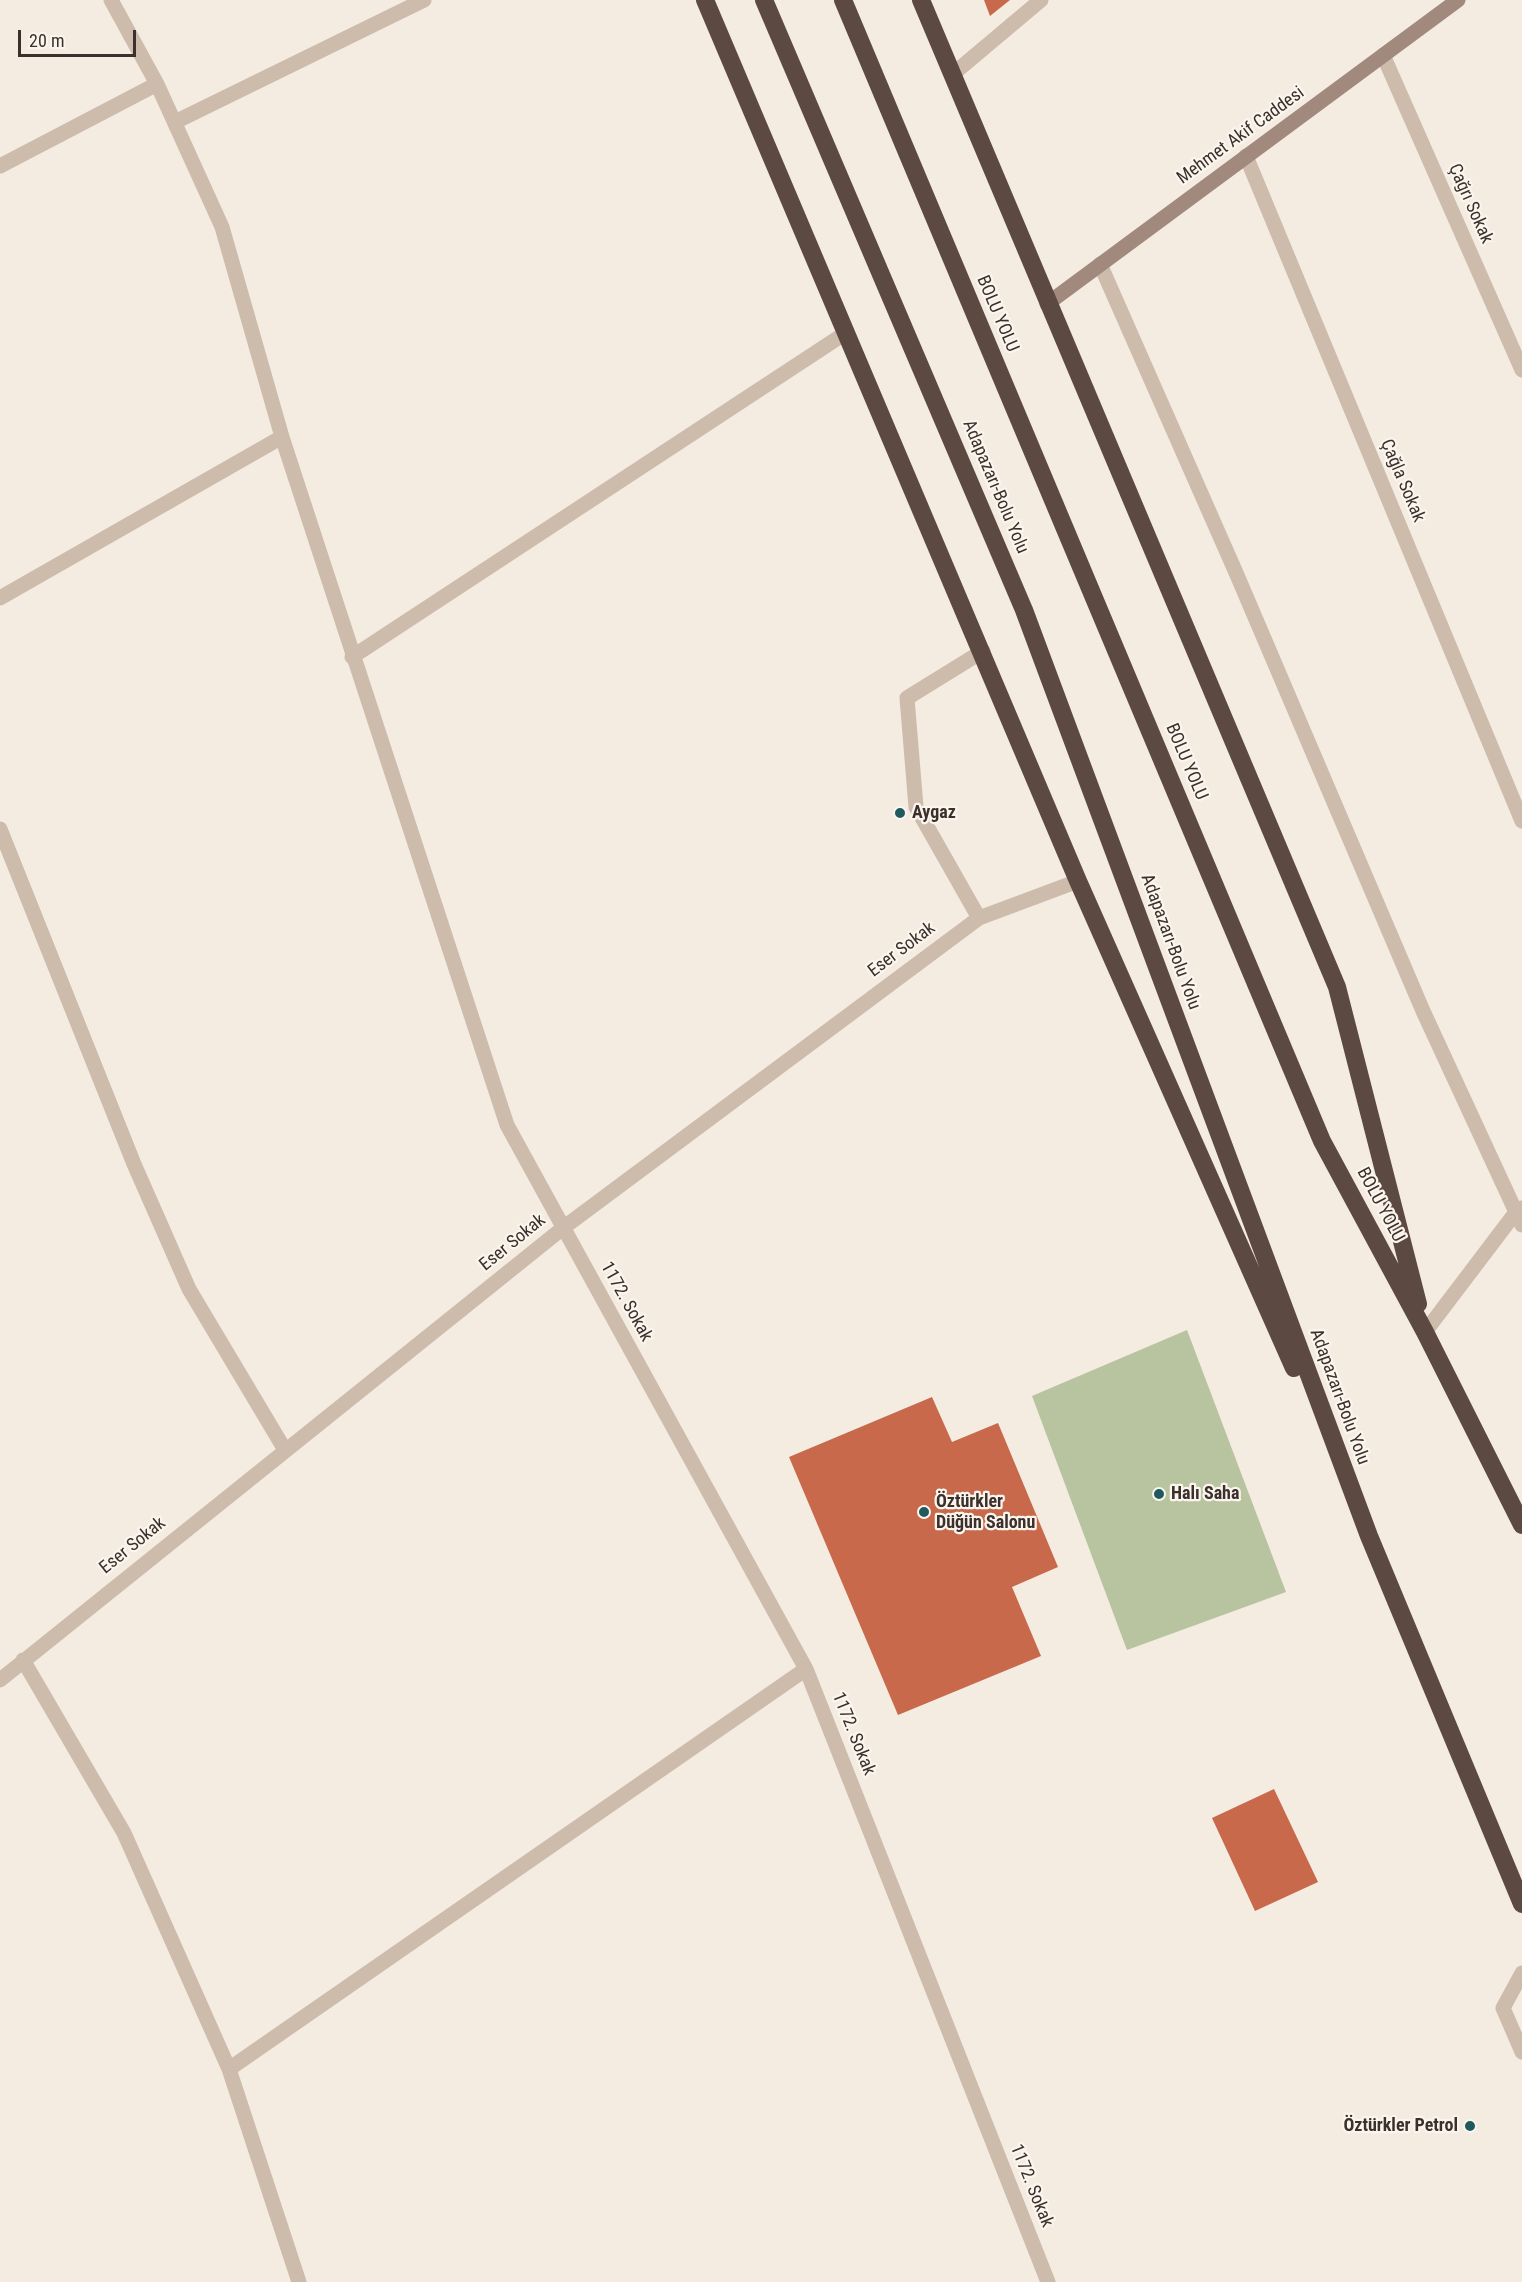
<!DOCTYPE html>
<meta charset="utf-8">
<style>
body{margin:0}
#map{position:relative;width:1522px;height:2282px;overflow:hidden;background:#f4ebe1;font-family:"Roboto Condensed",sans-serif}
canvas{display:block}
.scale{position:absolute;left:18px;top:30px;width:118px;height:27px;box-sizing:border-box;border:3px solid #3b302b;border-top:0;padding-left:8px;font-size:18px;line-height:21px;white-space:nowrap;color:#3b302b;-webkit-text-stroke:4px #fbf5ee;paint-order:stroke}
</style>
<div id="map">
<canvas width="1522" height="2282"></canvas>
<div class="scale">20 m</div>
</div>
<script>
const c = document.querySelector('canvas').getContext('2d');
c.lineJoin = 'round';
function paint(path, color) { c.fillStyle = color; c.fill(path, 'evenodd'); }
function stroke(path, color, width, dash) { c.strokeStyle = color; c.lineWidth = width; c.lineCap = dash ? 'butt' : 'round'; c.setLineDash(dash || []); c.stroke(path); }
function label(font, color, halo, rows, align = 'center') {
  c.font = font + ' "Roboto Condensed",sans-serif'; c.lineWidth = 4.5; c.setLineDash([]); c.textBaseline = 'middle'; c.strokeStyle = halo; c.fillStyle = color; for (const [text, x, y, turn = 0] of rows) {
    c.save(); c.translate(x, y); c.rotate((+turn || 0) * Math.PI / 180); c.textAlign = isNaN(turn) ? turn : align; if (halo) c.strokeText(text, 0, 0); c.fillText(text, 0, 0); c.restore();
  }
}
const green = new Path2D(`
 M1187,1330l99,262 -159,58 -95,-254z`);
const building = new Path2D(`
 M984,0h26l-20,16z
 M932,1397l20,45 46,-19 60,144 -46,20 29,69 -143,59 -109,-258z
 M1274,1789l44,93 -63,29 -43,-93z`);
const lane = new Path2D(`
 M979,918l-63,-111 -9,-109 76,-47
 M1522,1973l-19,35 19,44`);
const street = new Path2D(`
 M111,0l46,84 65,143 60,210 225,688 299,544 242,613
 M1383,55l139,315
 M953,74l88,-74
 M175,122l249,-122
 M1246,156l276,665
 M0,166l157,-82
 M1100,264l137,311 186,436 99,214
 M0,598l282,-161
 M352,657l495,-325
 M0,829l134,335 55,125 96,161
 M1425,1332l91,-120 6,-4
 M23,1660l101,173 105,236 70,213
 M0,1680l563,-452 416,-310 99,-37
 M229,2069l577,-400`);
const secondary = new Path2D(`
 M1047,304l411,-304`);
const highway = new Path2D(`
 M705,0l373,881 216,487
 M764,0l260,610 345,926 153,368
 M843,0l479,1141 103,191 97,193
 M921,0l416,987 81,317`);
const markers = [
 [900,813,6,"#1f5a5e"],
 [1159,1494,6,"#1f5a5e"],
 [924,1512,6,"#1f5a5e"],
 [1470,2126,6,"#1f5a5e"]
];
const streetNames = [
 ["Mehmet Akif Caddesi",1241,136,-36],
 ["Çağrı Sokak",1470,204,66],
 ["BOLU YOLU",997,314,67],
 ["Çağla Sokak",1402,481,67],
 ["Adapazarı-Bolu Yolu",995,487,67],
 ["BOLU YOLU",1186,762,67],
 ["Adapazarı-Bolu Yolu",1170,942,70],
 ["Eser Sokak",902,950,-37],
 ["BOLU YOLU",1380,1205,62],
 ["Eser Sokak",513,1243,-39],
 ["1172. Sokak",626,1302,61],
 ["Adapazarı-Bolu Yolu",1339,1397,70],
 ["Eser Sokak",133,1546,-39],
 ["1172. Sokak",853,1734,68],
 ["1172. Sokak",1031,2186,68]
];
const poiNames = [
 ["Aygaz",912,813],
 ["Halı Saha",1171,1494],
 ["Öztürkler",936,1502],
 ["Düğün Salonu",936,1523],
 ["Öztürkler Petrol",1458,2126,"right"]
];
paint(green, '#b8c4a0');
paint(building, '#c8694b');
stroke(lane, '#cdbbac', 15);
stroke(street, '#cdbbac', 15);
stroke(secondary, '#a18a7d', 15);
stroke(highway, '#5c4a42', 18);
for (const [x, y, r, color] of markers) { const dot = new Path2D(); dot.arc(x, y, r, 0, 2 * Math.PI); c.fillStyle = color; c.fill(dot); stroke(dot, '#fbf5ee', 2); }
label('18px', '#3b302b', '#fbf5ee', streetNames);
label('bold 18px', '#3b302b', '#fbf5ee', poiNames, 'left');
</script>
